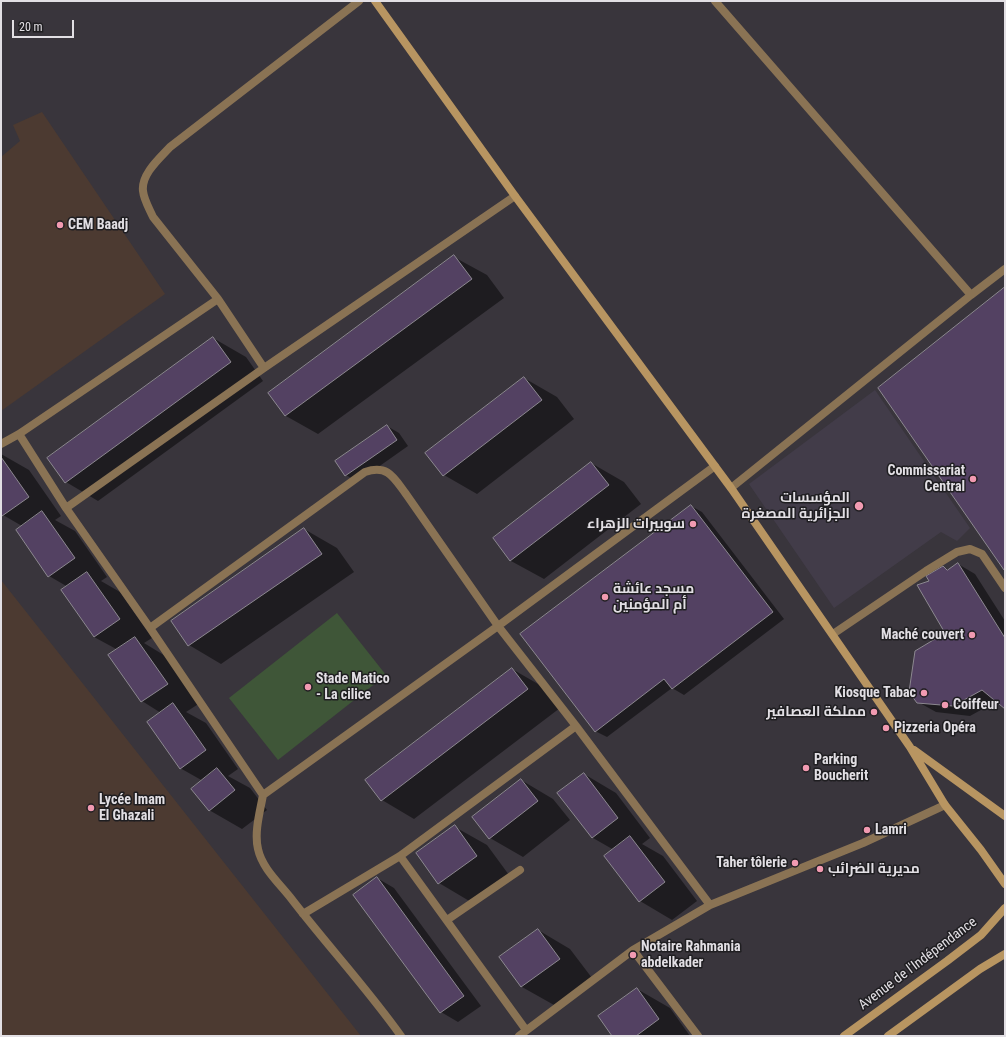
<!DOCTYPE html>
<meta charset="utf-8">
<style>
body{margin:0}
#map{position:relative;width:1006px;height:1037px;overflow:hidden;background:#39353c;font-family:"Roboto Condensed",sans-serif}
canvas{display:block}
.frame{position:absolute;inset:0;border:2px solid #e2dfe4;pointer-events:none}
.scale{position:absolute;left:12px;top:20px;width:62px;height:18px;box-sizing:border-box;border:2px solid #e2dfe4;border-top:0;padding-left:5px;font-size:12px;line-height:14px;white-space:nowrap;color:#e2dfe4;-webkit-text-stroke:3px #1f1e21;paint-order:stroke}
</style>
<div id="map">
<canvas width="1006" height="1037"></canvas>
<div class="frame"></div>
<div class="scale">20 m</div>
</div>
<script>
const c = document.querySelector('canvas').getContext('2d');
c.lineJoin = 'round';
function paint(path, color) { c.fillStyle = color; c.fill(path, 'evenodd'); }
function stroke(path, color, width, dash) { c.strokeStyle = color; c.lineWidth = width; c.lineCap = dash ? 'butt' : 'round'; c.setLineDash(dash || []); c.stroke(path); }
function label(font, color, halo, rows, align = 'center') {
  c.font = font + ' "Roboto Condensed",Cairo,sans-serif'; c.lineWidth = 3; c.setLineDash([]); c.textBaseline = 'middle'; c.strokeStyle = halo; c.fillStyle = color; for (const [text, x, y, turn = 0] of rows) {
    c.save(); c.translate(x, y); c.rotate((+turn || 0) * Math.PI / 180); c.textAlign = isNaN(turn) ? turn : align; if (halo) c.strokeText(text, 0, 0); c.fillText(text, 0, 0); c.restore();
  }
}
const built = new Path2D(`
 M875,390l95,138 -13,13 -16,-9 -107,76 -85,-124z`);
const education = new Path2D(`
 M42,112l123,182 -164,117v-254l19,-16 -7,-16z
 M1,580l360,456h-360z`);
const green = new Path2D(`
 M337,613l49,62 -108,85 -49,-62z`);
const shadow = new Path2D(`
 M454,257l33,18 17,23 -186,136 -32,-18 -17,-23z
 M213,338l33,19 17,24 -165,120 -32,-19z
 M524,378l33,19 17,22 -97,75 -33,-19 -17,-21z
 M387,426l12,7 9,13 -51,36 -11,-7z
 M1,454l28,16 32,46 -6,4 20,11 32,46 -6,4 19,11 32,46 -8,5 23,14 33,46 -14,9 20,11 32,46 -10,7 22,12 17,22 -25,19 -33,-19 -6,-29 -23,-13 -19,-55 -19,-12 -24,-51 -24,-13 -26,-50 -19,-11 -27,-50 -19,-11 -2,-3z
 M591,463l33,19 17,22 -97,75 -33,-18 -17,-22z
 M691,506l11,6 82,107 -100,76 -12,-7 -65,49 -12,-6z
 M304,529l33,19 17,24 -133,92 -32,-19 -17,-24z
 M958,564l17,10 30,47v87l-8,-7 -27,15 -34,-4 -18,-10 29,-69 -17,-52 13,-14 6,3z
 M512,669l33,19 15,20 -146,111 -32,-19z
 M584,774l32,19 34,45 -8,6 21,12 34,45 -25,19 -32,-19 -26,-51 -21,-12 -34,-45z
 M521,780l32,19 17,21 -47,37 -33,-19z
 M455,827l32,18 22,30 -38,27 -32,-19z
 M377,878l17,10 87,118 -23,16 -17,-10z
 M538,930l32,19 22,29 -38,27 -32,-18 -22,-30z
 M637,989l33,19 20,28h-76z`);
const building = new Path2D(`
 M454,255l18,24 -187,137 -17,-23z
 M1005,287v283h-1l-126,-182z
 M213,337l18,25 -166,121 -18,-25z
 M524,377l18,23 -99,76 -18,-23z
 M387,425l10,15 -52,36 -10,-15z
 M1,457l28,40 -27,19 -1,-2z
 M591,462l18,23 -99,76 -17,-23z
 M691,505l82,107 -101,77 -8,-10 -69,53 -75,-98z
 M42,511l33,47 -27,19 -32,-47z
 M304,528l18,26 -134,92 -17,-25z
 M958,563l47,75v71l-23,-19 -29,16 -36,-3 -8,-11 6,-41 30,-18 -28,-48 12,-4 -3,-5 17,-10 4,4z
 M87,572l33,47 -26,18 -33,-47z
 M135,637l33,47 -27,18 -33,-47z
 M512,668l16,21 -147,112 -16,-21z
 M173,703l33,47 -26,19 -33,-47z
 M217,768l18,22 -26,21 -18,-22z
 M584,773l34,45 -26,20 -35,-45z
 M521,779l17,22 -49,38 -17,-22z
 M455,825l22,31 -39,28 -22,-31z
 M630,836l35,46 -26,20 -35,-46z
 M377,877l87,119 -24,17 -87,-118z
 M538,929l22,30 -39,28 -22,-30z
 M637,988l22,31 -23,17h-24l-14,-20z`);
const lane = new Path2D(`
 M833,634l93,-63 31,-19 13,-3 12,5 23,34`);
const street = new Path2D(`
 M715,1l256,294
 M264,368l-46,-69 -65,-82c-4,-9 -9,-17 -10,-26 -2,-17 17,-33 27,-44l189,-146
 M19,434l47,74 84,120 113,167c-3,17 -9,37 -5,54 4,19 21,34 32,48 36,47 77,91 111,139
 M1,444l18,-10 199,-135
 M731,488l240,-193 34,-26
 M66,508l198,-140 251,-172
 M150,628l215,-156c23,-8 29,6 41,22l92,132 78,100 134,179
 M263,795l235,-169 217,-160
 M400,856l126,174
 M303,914l97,-58 176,-130
 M447,920l73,-50
 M633,950l65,86
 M519,1036l114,-86 77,-45 153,-62 82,-38`);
const secondary = new Path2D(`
 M375,1l140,195 216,292 179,259 35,58 36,45 24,34
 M914,750l91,66
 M844,1036l103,-75 34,-26 24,-27
 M888,1036l92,-67 25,-15`);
const markers = [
 [60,225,4,"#f19ab1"],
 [973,479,4,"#f19ab1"],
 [859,506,5,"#f19ab1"],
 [693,524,4,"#f19ab1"],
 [605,597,4,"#f19ab1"],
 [972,635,4,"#f19ab1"],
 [308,687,4,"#f19ab1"],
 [924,693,4,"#f19ab1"],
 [945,705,4,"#f19ab1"],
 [874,712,4,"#f19ab1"],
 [886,728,4,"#f19ab1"],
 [806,768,4,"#f19ab1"],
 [91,808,4,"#f19ab1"],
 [867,830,4,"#f19ab1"],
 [795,863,4,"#f19ab1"],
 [820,869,4,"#f19ab1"],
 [633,955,4,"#f19ab1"]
];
const poiNames = [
 ["CEM Baadj",68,225],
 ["Commissariat",965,471,"right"],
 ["Central",965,487,"right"],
 ["المؤسسات",850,498,"right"],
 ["الجزائرية المصغرة",850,514,"right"],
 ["سوبيرات الزهراء",685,524,"right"],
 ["مسجد عائشة",613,589],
 ["أم المؤمنين",613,605],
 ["Maché couvert",964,635,"right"],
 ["Stade Matico",316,679],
 ["- La cilice",316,695],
 ["Kiosque Tabac",916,693,"right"],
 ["Coiffeur",953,705],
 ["مملكة العصافير",866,712,"right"],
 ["Pizzeria Opéra",894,728],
 ["Parking",814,760],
 ["Boucherit",814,776],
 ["Lycée Imam",99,800],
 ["El Ghazali",99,816],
 ["Lamri",875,830],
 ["Taher tôlerie",787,863,"right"],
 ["مديرية الضرائب",828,869],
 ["Notaire Rahmania",641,947],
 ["abdelkader",641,963]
];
const streetNames = [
 ["Avenue de l'Indépendance",918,964,-37]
];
paint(built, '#423c49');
paint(education, '#4c3a31');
paint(green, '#3f5638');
paint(shadow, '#0007');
paint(building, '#534162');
stroke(building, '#8c8890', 1);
stroke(lane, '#8a7354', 8);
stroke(street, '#8a7354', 8);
stroke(secondary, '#b89561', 8);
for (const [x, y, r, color] of markers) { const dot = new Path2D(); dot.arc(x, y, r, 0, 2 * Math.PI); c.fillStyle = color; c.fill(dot); stroke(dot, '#1f1e21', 1.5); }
label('bold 14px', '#e2dfe4', '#1f1e21', poiNames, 'left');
label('14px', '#e2dfe4', '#1f1e21', streetNames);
</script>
